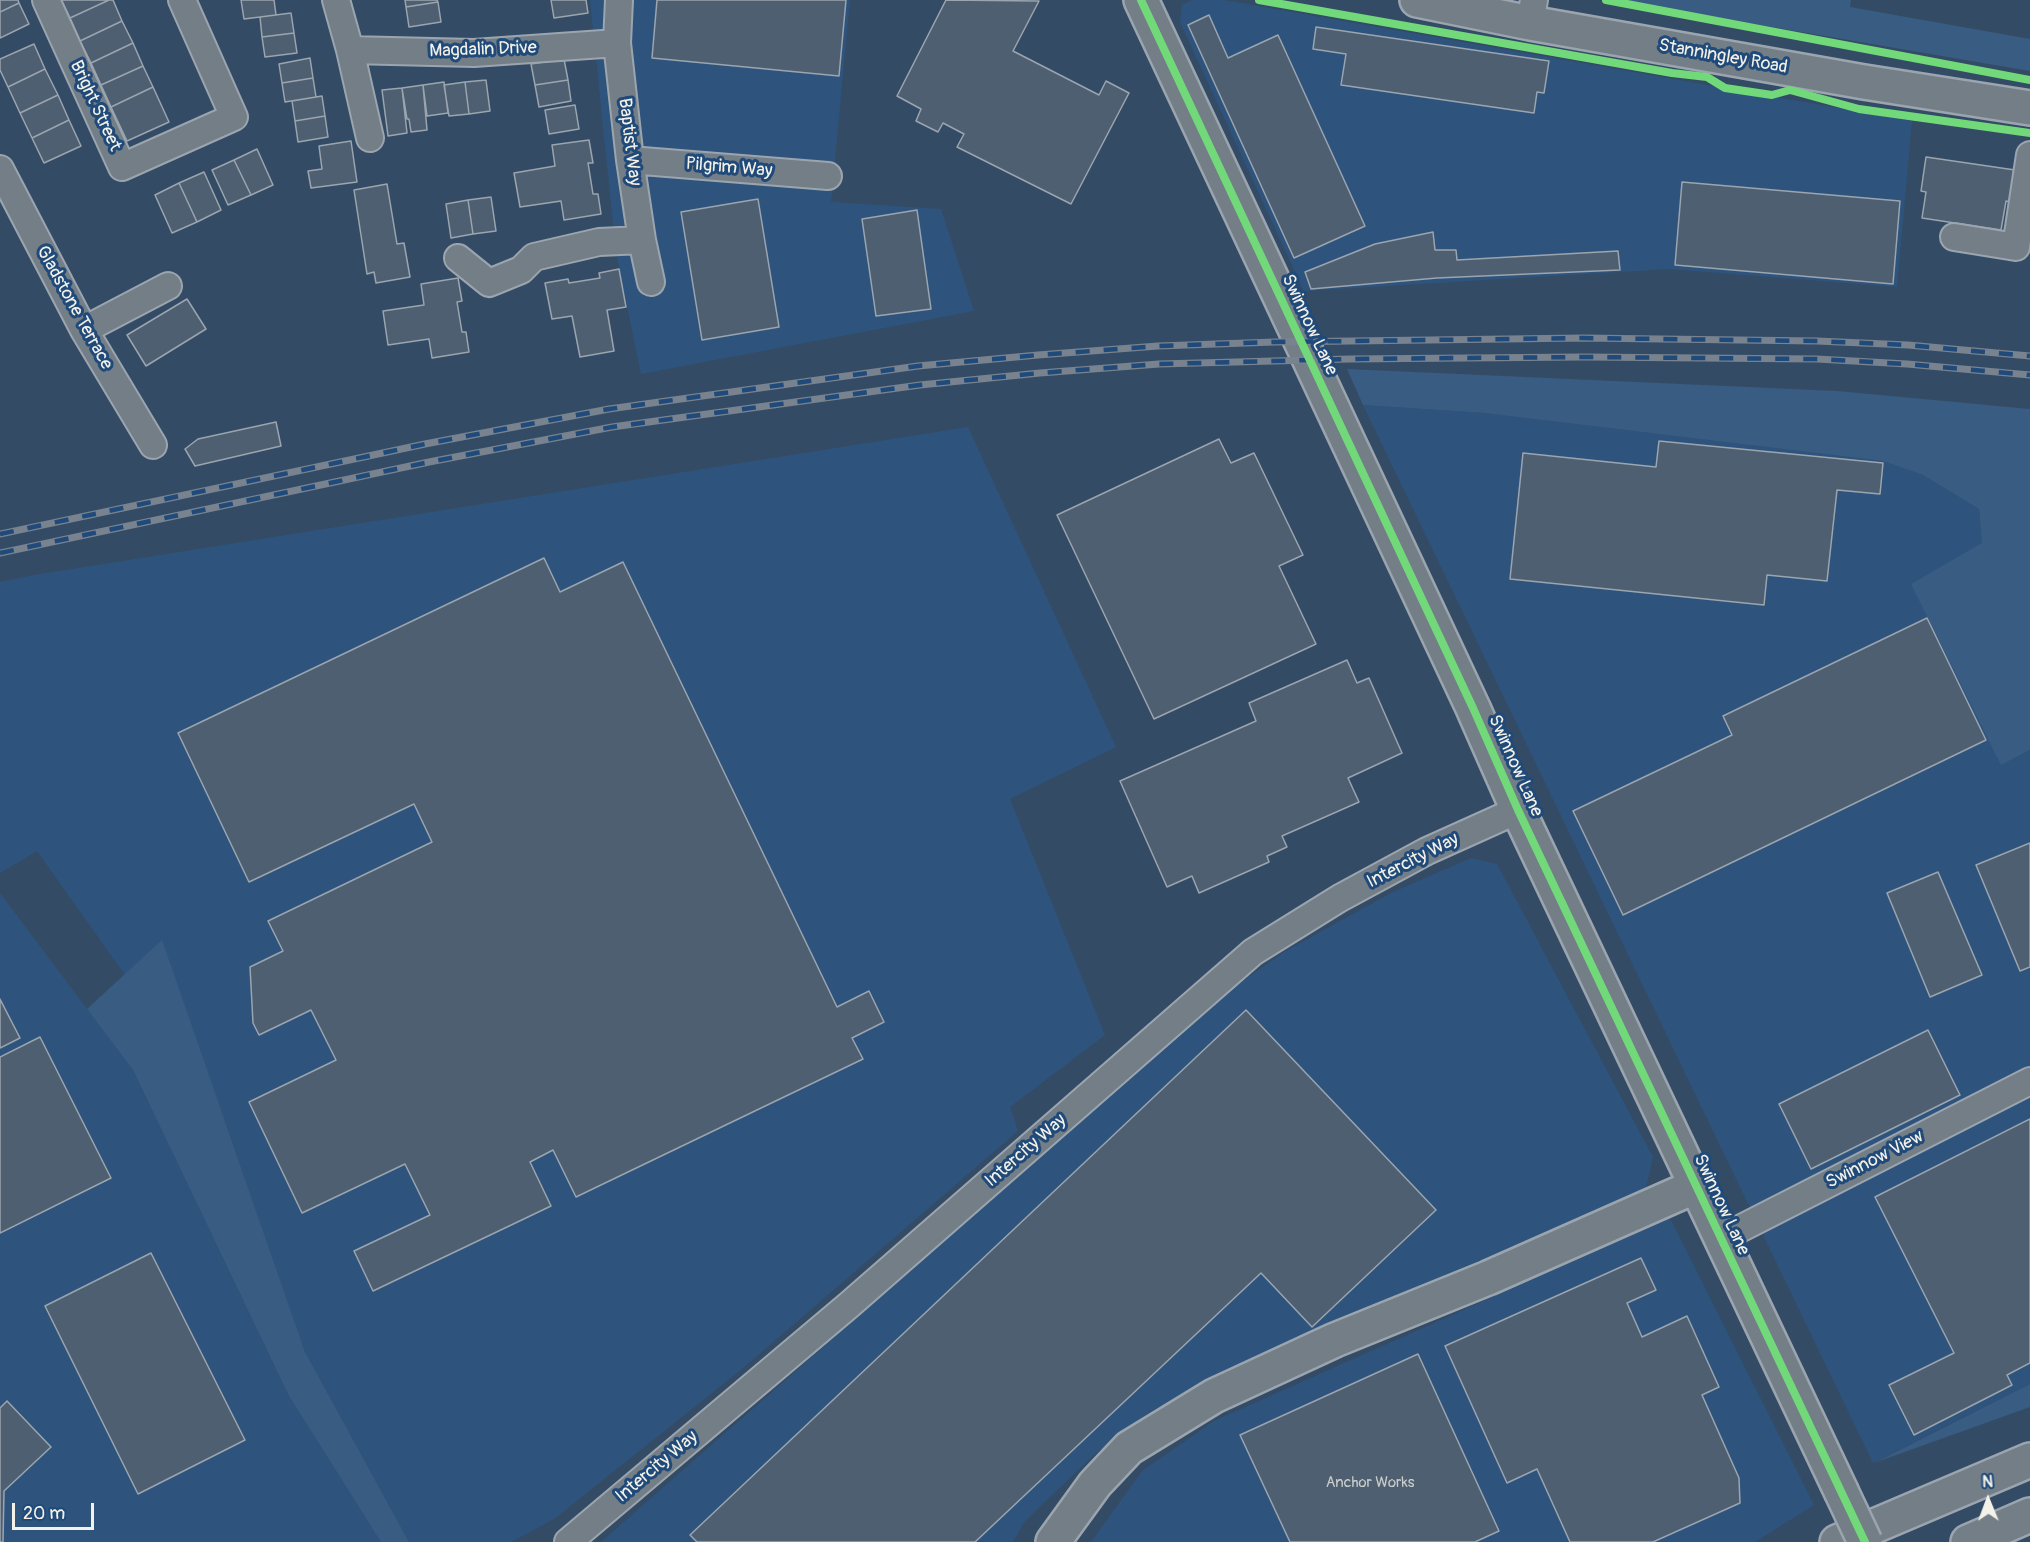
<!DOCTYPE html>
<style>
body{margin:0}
#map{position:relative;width:2030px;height:1542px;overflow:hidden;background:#344b65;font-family:Pangolin,sans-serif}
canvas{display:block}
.north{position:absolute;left:1958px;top:1470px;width:60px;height:60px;-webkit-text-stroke:4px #1f4a7a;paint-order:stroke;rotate:359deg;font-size:16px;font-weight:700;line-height:24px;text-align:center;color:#f4f1e8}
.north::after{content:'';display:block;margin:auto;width:21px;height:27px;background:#f4f1e8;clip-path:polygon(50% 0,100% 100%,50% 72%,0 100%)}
.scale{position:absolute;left:12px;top:1503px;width:82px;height:27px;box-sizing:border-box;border:3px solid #f4f1e8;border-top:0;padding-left:8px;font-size:18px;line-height:21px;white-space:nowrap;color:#f4f1e8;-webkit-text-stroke:4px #1f4a7a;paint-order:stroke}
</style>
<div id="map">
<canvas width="2030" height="1542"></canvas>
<div class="north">N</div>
<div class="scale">20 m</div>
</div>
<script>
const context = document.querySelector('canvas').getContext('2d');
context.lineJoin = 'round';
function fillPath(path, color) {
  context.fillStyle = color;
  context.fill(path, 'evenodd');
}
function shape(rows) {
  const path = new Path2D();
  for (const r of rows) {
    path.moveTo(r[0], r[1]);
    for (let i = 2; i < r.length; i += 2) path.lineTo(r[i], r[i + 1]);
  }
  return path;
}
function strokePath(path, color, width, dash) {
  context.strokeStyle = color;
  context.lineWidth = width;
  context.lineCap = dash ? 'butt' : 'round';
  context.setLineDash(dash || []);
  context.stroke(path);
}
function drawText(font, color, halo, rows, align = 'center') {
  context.font = font + ' Pangolin,sans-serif';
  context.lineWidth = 6;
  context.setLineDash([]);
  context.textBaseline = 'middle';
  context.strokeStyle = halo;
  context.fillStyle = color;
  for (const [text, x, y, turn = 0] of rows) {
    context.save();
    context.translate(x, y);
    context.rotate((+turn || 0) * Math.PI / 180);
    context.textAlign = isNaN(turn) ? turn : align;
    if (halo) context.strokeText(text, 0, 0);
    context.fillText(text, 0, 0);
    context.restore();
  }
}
fillPath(shape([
 [590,0,850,0,831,202,941,209,974,311,641,374,616,252],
 [1192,0,1224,0,1912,121,1897,287,1669,269,1304,291,1180,22,1182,5],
 [1363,405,1484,413,1883,461,1923,475,1979,509,2001,765,2030,750,2030,1384,1873,1463],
 [968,427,1116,747,1010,799,1105,1035,1010,1107,1018,1131,742,1369,554,1519,511,1542,409,1542,305,1352,221,1110,37,851,0,873,0,582,34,575],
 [1471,858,1497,864,1653,1157,1645,1192,1151,1411,1097,1452,1025,1521,1013,1542,601,1542,1230,990,1284,952,1391,893],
 [0,893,133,1070,289,1396,381,1542,0,1542],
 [1670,1218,1814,1505,1755,1542,1091,1542,1142,1471,1214,1421]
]), '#2e547d');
fillPath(shape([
 [1614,0,1851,0,1850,7,2030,39,2030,71],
 [1347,369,1837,391,2030,409,2030,750,2001,765,1911,584,1982,543,1979,509,1923,475,1883,461,1484,413,1363,405],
 [162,940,305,1352,409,1542,381,1542,289,1396,133,1070,87,1009],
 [2030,1384,2030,1407,1874,1463]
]), '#395c83');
const building = shape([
 [0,0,18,0,19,3,0,12,0,0],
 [61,0,109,0,70,18,61,0],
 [109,0,113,0,122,21,80,41,70,18,109,0],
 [241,0,274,0,276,15,244,19,241,0],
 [405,0,437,0,438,2,406,7,405,0],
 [551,0,586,0,588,13,554,18,551,0],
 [657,0,846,0,839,76,652,58,657,0],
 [946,0,1039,1,1013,51,1099,95,1106,81,1129,93,1071,204,957,147,964,134,943,123,938,132,916,121,921,109,897,96,946,0],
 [438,2,441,22,409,27,406,7,438,2],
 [19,3,29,24,0,38,0,12,19,3],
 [291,13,294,33,262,37,260,17,291,13],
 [1209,15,1228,58,1278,35,1365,226,1294,258,1188,25,1209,15],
 [122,21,133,43,91,63,80,41,122,21],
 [1316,27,1549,61,1544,93,1537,92,1534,113,1341,85,1346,54,1313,49,1316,27],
 [294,33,297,53,265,57,262,37,294,33],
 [133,43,143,66,101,85,91,63,133,43],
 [34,44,45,69,8,87,0,70,0,59,34,44],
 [310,58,313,78,282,83,279,64,310,58],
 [564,59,568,80,535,85,531,64,564,59],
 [143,66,153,87,111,107,101,85,143,66],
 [45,69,58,95,20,113,8,87,45,69],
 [313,78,316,97,285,102,282,83,313,78],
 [486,80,490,111,469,114,465,82,486,80],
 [568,80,571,101,539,107,535,85,568,80],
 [444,82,448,113,427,116,423,85,444,82],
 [465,82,469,114,449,116,444,85,465,82],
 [423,85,427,130,411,132,409,119,407,119,402,88,423,85],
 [153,87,169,122,127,141,111,107,153,87],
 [402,88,407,133,388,136,382,90,402,88],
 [58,95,69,120,32,138,20,113,58,95],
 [322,96,325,116,295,121,292,101,322,96],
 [575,105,579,129,549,134,545,110,575,105],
 [325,116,328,137,298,142,295,121,325,116],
 [69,120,81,146,44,163,32,138,69,120],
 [589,140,593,163,588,163,593,194,598,194,601,214,564,220,561,201,520,207,514,173,555,166,552,145,589,140],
 [351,141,357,182,311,188,308,171,322,169,319,146,351,141],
 [257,149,273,185,251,195,234,160,257,149],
 [1926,157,2015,170,2010,202,2006,201,2001,230,1922,218,1926,192,1921,191,1926,157],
 [234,160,251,195,228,205,212,170,234,160],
 [204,172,221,210,197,222,179,183,204,172],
 [1682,182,1900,201,1893,284,1675,265,1682,182],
 [179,183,197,222,172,233,155,195,179,183],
 [387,184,397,244,404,243,410,277,376,283,374,272,367,274,354,190,387,184],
 [491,197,496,231,473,234,468,200,491,197],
 [758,199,779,327,702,340,681,212,758,199],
 [468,200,473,234,451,238,446,204,468,200],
 [917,210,931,309,876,316,862,219,917,210],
 [1433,232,1435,250,1456,250,1457,260,1618,251,1620,270,1437,278,1311,289,1305,272,1375,244,1433,232],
 [619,269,626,307,607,310,614,351,580,357,572,316,552,319,545,283,568,279,569,283,600,278,599,273,619,269],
 [458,278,462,301,457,302,462,332,466,332,469,352,432,358,429,339,388,345,383,311,424,305,421,284,458,278],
 [187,299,206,329,146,366,127,335,187,299],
 [276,422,281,446,195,466,185,449,198,439,276,422],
 [1219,439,1231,463,1254,453,1303,555,1279,566,1316,644,1154,719,1057,515,1219,439],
 [1659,441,1883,463,1880,494,1837,490,1827,581,1767,575,1764,605,1510,579,1523,453,1656,467,1659,441],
 [544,558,560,592,623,562,837,1007,869,991,884,1022,852,1038,863,1059,576,1197,553,1150,530,1162,551,1206,373,1291,354,1251,430,1215,405,1164,302,1213,249,1102,336,1060,311,1010,259,1035,253,1023,250,967,283,951,268,921,432,842,414,804,249,882,178,733,544,558],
 [1927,618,1986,740,1623,915,1573,811,1732,735,1723,716,1927,618],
 [1347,660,1357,683,1369,678,1402,753,1348,778,1359,802,1282,836,1287,847,1267,856,1269,862,1199,893,1192,876,1167,887,1120,781,1256,721,1249,703,1347,660],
 [2030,843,2030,967,2020,971,1976,865,2030,843],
 [1938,872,1982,975,1930,997,1887,893,1938,872],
 [0,999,20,1038,0,1048,0,999],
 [1246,1010,1436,1210,1312,1327,1261,1273,975,1542,697,1542,690,1535,1246,1010],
 [1928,1030,1960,1095,1811,1169,1779,1104,1928,1030],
 [40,1037,111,1178,0,1233,0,1057,40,1037],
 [2030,1119,2030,1363,2007,1375,2012,1385,1914,1435,1889,1385,1954,1353,1875,1197,2030,1119],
 [151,1253,245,1440,138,1494,45,1306,151,1253],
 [1641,1258,1656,1290,1627,1303,1642,1337,1687,1316,1719,1387,1702,1395,1739,1478,1740,1503,1653,1542,1570,1542,1537,1469,1507,1483,1445,1346,1641,1258],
 [1418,1354,1499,1531,1475,1542,1290,1542,1240,1435,1418,1354],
 [7,1401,51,1447,4,1491,3,1542,0,1542,0,1408,7,1401]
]);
fillPath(building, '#4e5f72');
strokePath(building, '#9ba5af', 1.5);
const street = shape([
 [46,0,122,167,234,117,182,0],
 [336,0,350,50,474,53,617,43],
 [619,0,617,43,630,160,642,240,651,282],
 [1530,23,1534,0],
 [350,50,370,138],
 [630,160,828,176],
 [0,169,84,330,153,445],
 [1954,237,2016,247,2030,155],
 [458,258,489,283,521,270,534,257,599,242,642,240],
 [84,330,168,286],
 [1720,1239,2030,1081],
 [568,1542,849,1305,1253,952,1340,898,1427,851,1518,810]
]);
const secondary = shape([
 [1141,0,1473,708,1518,810,1841,1491],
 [1417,0,1530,23,1864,82,2030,108]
]);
const highway = shape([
 [1053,1542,1095,1484,1129,1448,1214,1396,1335,1340,1488,1278,1696,1186],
 [1837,1542,2030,1460],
 [1968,1542,2030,1515]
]);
strokePath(street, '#9ba5af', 30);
strokePath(secondary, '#9ba5af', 38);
strokePath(highway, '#9ba5af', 38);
strokePath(street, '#737e87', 26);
strokePath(secondary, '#737e87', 33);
strokePath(highway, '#737e87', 33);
const rail = shape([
 [0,534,425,444,609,409,918,366,1038,355,1158,346,1275,342,1583,338,1817,341,1908,345,2030,356],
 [0,553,429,462,612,427,920,385,1040,373,1159,364,1350,359,1583,357,1817,359,1907,364,2030,375]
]);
strokePath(rail, '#78838f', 7);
strokePath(rail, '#1f4a7a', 4.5, [14]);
const secondaryBridge = shape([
 [1841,1491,1865,1542]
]);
strokePath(secondaryBridge, '#9ba5af', 38, []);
strokePath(secondaryBridge, '#737e87', 33);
strokePath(shape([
 [1141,0,1473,708,1518,810,1865,1542],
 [1259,0,1672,73,1707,77,1725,88,1772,95,1790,90,1859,109,2030,133],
 [1606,0,2030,80]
]), '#71d979', 8);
drawText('15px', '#caccca', null, [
 ["Anchor Works",1370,1483]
]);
drawText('18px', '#f4f1e8', '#1f4a7a', [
 ["Magdalin Drive",483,50,-2],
 ["Stanningley Road",1723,57,10],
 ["Bright Street",95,106,65],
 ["Baptist Way",629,142,83],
 ["Pilgrim Way",729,168,5],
 ["Gladstone Terrace",74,308,61],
 ["Swinnow Lane",1309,325,65],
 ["Swinnow Lane",1515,766,66],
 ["Intercity Way",1413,861,-27],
 ["Intercity Way",1026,1151,-41],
 ["Swinnow View",1875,1160,-27],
 ["Swinnow Lane",1721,1205,65],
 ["Intercity Way",657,1467,-40]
]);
</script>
